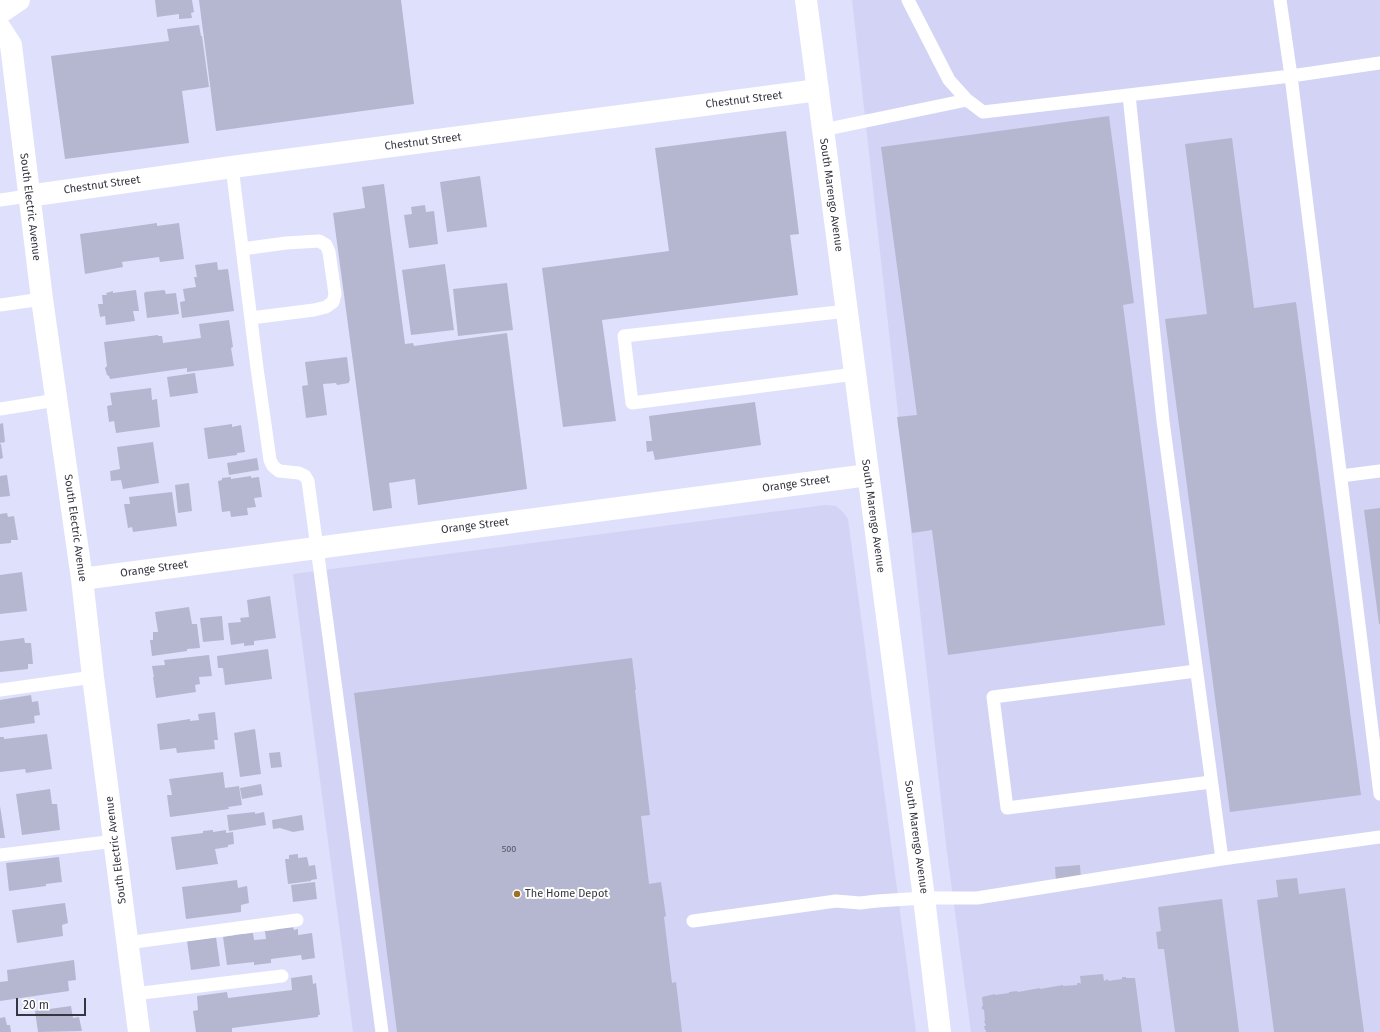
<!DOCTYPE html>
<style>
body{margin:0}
#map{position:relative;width:1380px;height:1032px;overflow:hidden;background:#dfe0fc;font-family:"Fira Sans",sans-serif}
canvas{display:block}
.scale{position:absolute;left:16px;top:998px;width:70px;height:18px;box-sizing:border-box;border:2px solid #363641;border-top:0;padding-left:5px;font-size:12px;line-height:14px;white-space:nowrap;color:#363641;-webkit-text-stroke:3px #fff;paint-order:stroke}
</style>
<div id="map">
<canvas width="1380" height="1032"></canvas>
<div class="scale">20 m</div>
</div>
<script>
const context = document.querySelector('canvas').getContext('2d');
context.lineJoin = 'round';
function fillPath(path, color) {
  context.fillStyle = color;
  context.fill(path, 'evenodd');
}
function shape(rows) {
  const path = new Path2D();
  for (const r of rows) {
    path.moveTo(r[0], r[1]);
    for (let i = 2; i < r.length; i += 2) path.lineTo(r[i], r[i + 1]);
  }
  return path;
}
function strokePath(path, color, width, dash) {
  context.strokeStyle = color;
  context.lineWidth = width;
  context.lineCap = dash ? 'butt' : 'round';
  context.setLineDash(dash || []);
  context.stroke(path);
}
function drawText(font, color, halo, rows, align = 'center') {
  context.font = font + ' "Fira Sans",sans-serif';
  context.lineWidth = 4;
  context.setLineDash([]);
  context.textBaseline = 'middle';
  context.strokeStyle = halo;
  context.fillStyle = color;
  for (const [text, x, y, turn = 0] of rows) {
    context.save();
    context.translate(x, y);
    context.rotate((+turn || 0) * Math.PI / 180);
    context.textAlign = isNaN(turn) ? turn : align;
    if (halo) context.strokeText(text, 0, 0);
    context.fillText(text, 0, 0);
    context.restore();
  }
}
fillPath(shape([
 [852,0,1380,0,1380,1032,971,1032,946,845],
 [825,505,836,506,843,512,848,519,916,1032,353,1032,293,574]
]), '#d3d3f6');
fillPath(shape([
 [155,0,192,0,194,12,191,13,192,18,179,19,179,14,157,17],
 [199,0,401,0,414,104,216,131],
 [199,25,201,36,202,36,209,87,182,91,189,143,65,159,51,56,169,41,167,29],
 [1109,116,1134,303,1123,305,1165,625,948,655,932,530,912,533,897,417,917,415,881,147],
 [786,131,799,234,790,235,798,295,602,320,616,421,563,427,542,268,669,251,655,148],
 [1232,138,1254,308,1296,302,1361,795,1230,812,1165,319,1207,314,1185,144],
 [480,176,487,227,447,232,440,182],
 [384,184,405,344,413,343,414,346,507,333,527,489,418,505,415,479,389,483,392,508,373,511,333,213,365,208,362,187],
 [425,205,426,212,434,211,438,244,409,248,404,215,412,214,411,207],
 [157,223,157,226,179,223,184,259,160,262,159,257,122,262,123,267,85,274,80,234],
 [217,262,218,270,228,269,234,311,182,318,180,302,185,301,183,289,196,287,194,277,197,277,195,265],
 [445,264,454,330,411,335,402,270],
 [507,283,513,330,458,336,453,289],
 [136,290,139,311,133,311,135,321,106,325,105,316,100,317,98,304,103,304,102,295,107,295,106,293,113,291,113,293],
 [164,290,165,291,166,294,176,293,179,314,147,318,144,294,145,292],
 [229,320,233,347,231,348,234,366,187,372,187,368,110,379,109,376,107,375,105,368,107,366,104,342,158,335,158,336,162,336,163,343,201,338,199,324],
 [347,357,350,381,349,381,349,383,337,385,336,383,323,384,327,415,306,418,302,386,308,385,305,362],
 [195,373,198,393,170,397,167,377],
 [151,388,152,400,157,399,160,427,116,433,114,421,109,422,107,406,112,405,110,393],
 [755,402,761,445,655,460,653,451,647,452,646,441,652,441,649,416],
 [3,423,5,442,0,443,0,424],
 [232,424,232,427,241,425,245,452,237,453,237,455,208,459,204,428],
 [153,442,159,483,123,489,121,480,111,481,110,471,120,469,117,447],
 [0,444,1,444,3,458,0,459],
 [257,458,259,470,229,475,227,463],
 [7,475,10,496,0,497,0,476],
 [251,476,251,478,259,477,262,497,254,498,256,507,247,508,248,515,231,517,230,511,222,512,218,481,222,480,222,478,231,477,231,479],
 [189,483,192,511,178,513,175,485],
 [172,492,177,526,133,532,132,527,128,528,124,504,130,504,129,497],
 [1380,508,1380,624,1379,624,1364,510],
 [7,513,8,517,14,516,18,540,11,540,11,543,0,544,0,514],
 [22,572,27,611,0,614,0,575],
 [270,596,276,638,254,641,254,645,244,646,244,643,231,645,228,623,241,622,240,618,249,617,247,600],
 [189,607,192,624,197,624,200,648,187,649,187,651,152,656,150,640,153,640,153,632,158,632,155,612],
 [222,616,224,640,203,642,200,618],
 [24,638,25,643,31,643,33,664,28,664,28,669,0,672,0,641],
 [268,649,272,679,225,685,223,668,218,668,217,656],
 [209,655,212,676,199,677,200,684,195,685,196,692,156,698,153,677,154,677,152,666,165,665,164,660],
 [632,658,636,690,635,690,650,815,641,816,649,884,661,882,666,916,664,917,672,983,676,982,682,1032,397,1032,354,693],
 [31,695,32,702,38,701,40,715,34,716,35,723,0,728,0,700],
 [215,712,218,740,214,740,215,749,177,753,176,748,160,750,157,724,190,719,190,721,199,720,198,714],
 [255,729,261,774,240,777,234,733],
 [47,734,52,769,26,773,25,769,0,772,0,737,4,737,4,739],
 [280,752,282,767,271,768,269,753],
 [223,772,225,788,239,786,242,805,228,807,229,809,170,817,167,795,172,795,169,779],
 [261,784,263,795,242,799,240,788],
 [50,789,52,804,57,804,60,830,22,835,16,794],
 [0,806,5,838,0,838],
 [255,812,255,814,264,812,266,825,229,831,227,815],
 [302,815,304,830,293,832,280,828,273,829,272,820],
 [213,830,213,832,226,830,226,833,233,832,234,844,228,845,228,847,215,849,218,864,176,870,171,837,203,833,203,831],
 [298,854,298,858,307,857,309,866,315,865,317,879,311,880,311,881,288,884,285,859,289,859,289,855],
 [59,857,62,882,46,884,46,886,9,891,6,863],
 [1080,865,1081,880,1056,882,1055,867],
 [1297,878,1299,894,1345,888,1364,1032,1274,1032,1257,900,1278,897,1276,880],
 [237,880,238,888,247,886,249,903,241,905,241,912,186,919,182,887],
 [315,882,317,899,293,902,291,885],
 [1222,899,1239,1032,1175,1032,1164,949,1158,949,1156,932,1161,931,1158,907],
 [65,903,68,923,62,925,63,936,17,943,12,910],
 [293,927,294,930,298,929,298,935,312,933,315,958,302,960,301,955,271,959,271,963,254,965,254,962,227,965,223,937,235,935,235,934,241,933,241,934,253,933,254,940,266,939,265,931,276,930,276,928],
 [216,937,220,966,191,970,187,941],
 [74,960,76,980,68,981,69,991,0,1001,0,982,8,981,7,970],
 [1103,974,1104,981,1108,979,1108,981,1122,979,1122,977,1126,977,1126,978,1135,978,1142,1032,986,1032,986,1030,985,1030,984,1026,986,1026,984,1021,985,1021,984,1009,982,1010,982,1006,983,1006,982,997,995,994,995,995,1009,993,1009,992,1017,991,1018,992,1040,988,1040,989,1063,985,1063,986,1077,985,1077,983,1080,983,1081,984,1080,976],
 [312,975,313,984,316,983,320,1015,318,1015,318,1017,232,1028,232,1032,196,1032,193,1011,198,1010,197,996,227,992,228,998,292,990,291,978],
 [71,1006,73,1018,79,1017,82,1031,38,1032,35,1011],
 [5,1017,7,1025,10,1025,11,1032,0,1032,0,1018]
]), '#b5b6d0');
strokePath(shape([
 [908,0,949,80,967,100,983,112,1291,76,1380,63],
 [1280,0,1291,76,1380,794],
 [1129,95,1163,421,1222,859],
 [823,130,967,100],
 [232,167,257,368,270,460,273,466,279,471,299,473,305,476,308,481,382,1032],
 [0,200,28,196],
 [242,249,286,243,319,241,326,245,329,252,335,294,333,302,326,307,314,310,251,318],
 [0,305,42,299],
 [847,311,624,336,632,403,855,374],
 [0,409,56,400],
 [1341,476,1380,471],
 [1196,671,993,697,1007,808,1211,782],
 [0,690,93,677],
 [0,855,115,841],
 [693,921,836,901,860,903,877,901,924,898,977,898,1222,859,1380,837],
 [127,943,297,920],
 [134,994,282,976]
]), '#fff', 13);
strokePath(shape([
 [0,28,11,45,42,299,82,579,93,677,139,1032],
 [28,196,232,167,818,90],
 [82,579,868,475]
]), '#fff', 22);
strokePath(shape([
 [806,0,924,898,940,1032]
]), '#fff', 22);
strokePath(shape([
 [0,13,19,0]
]), '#fff', 22);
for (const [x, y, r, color] of [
 [517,894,4,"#9f6f23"]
]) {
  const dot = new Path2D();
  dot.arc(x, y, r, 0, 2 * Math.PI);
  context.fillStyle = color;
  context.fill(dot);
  strokePath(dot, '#fff', 1.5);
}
drawText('9px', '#565665', null, [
 ["500",509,849]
]);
drawText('11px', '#363641', '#fff', [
 ["Chestnut Street",744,100,-7],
 ["Chestnut Street",423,142,-7],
 ["Chestnut Street",102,185,-8],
 ["South Marengo Avenue",831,195,82],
 ["South Electric Avenue",30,207,83],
 ["Orange Street",796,484,-8],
 ["South Marengo Avenue",873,516,82],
 ["Orange Street",475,526,-7],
 ["South Electric Avenue",75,528,82],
 ["Orange Street",154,569,-8],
 ["South Marengo Avenue",916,837,82],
 ["South Electric Avenue",116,850,-97]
]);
drawText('11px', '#363641', '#fff', [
 ["The Home Depot",525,894]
], 'left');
</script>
